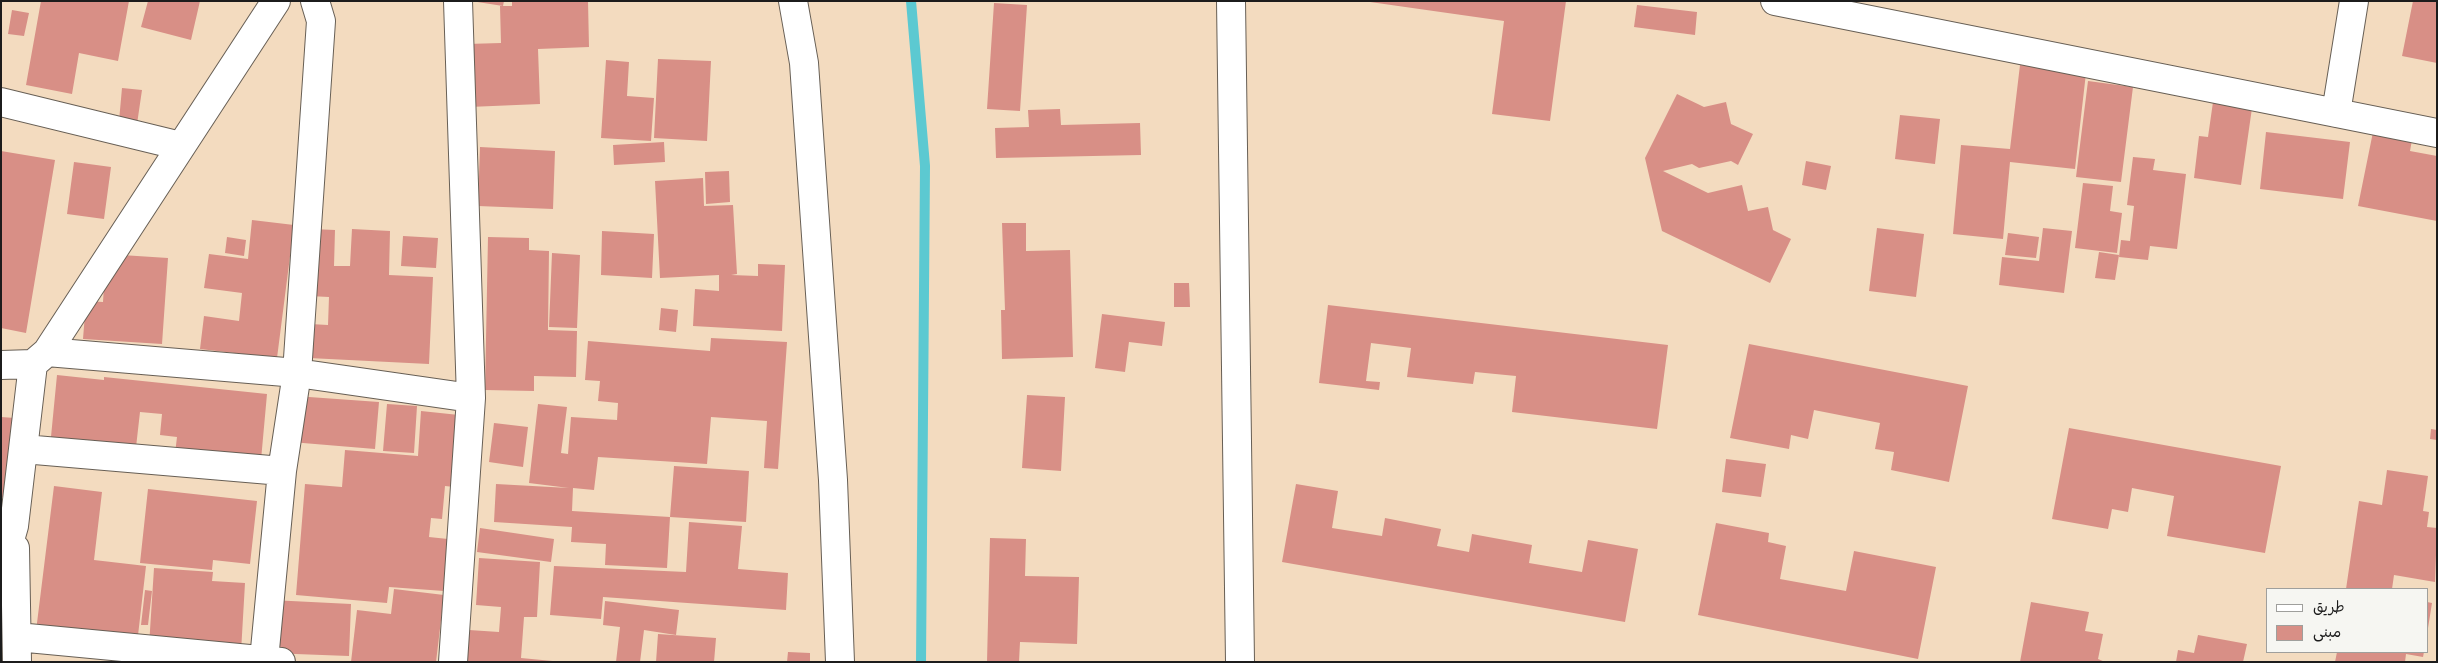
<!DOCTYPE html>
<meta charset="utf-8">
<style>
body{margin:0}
#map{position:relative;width:2438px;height:663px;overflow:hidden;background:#f3dbbf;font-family:Mali,"Playpen Sans Arabic",sans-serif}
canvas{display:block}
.frame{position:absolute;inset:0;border:2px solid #1c1c1c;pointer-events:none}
.legend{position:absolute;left:2266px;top:588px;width:162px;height:65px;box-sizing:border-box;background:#f6f6f2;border:1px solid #9f9f9c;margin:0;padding:6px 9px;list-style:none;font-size:15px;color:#1c1c1c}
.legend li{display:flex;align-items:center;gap:10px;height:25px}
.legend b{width:25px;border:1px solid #9f9f9c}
</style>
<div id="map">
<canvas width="2438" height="663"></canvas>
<div class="frame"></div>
<ul class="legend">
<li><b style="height:6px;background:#fff"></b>طريق</li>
<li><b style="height:14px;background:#d88f86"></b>مبنى</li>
</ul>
</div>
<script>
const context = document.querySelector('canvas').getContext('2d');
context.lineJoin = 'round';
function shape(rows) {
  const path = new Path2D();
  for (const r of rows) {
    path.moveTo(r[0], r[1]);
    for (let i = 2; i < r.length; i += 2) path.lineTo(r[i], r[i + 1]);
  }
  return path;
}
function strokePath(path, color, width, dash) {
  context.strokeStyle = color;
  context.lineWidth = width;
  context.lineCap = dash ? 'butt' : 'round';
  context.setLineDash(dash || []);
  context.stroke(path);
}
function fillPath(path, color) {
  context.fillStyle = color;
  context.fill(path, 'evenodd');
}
strokePath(shape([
 [911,1,925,166,921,662]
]), '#5cc9d1', 10);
fillPath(shape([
 [41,1,129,1,118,61,79,53,72,94,26,85],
 [148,1,200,1,191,40,141,27],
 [471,1,504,1,503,6],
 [512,1,588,1,589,47,538,49,540,104,469,107,467,44,501,43,500,6,512,6],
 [1363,1,1566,1,1550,121,1492,114,1504,21],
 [2413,1,2437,1,2437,63,2402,56],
 [994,3,1027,5,1020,111,987,109],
 [1637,5,1697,12,1695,35,1634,27],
 [12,10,29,13,24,36,8,34],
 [658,59,711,61,707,141,654,138],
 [606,60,629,62,627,96,654,98,651,141,601,138],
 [2020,65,2086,73,2075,169,2010,162,2003,239,1953,234,1961,145,2010,149],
 [2088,81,2133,87,2121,182,2076,177],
 [122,88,142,90,137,124,119,121],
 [1677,94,1704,107,1726,102,1731,124,1753,134,1738,165,1731,161,1699,168,1692,164,1663,171,1708,193,1742,185,1748,211,1768,207,1773,230,1791,239,1770,283,1662,231,1645,158],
 [2214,95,2253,101,2241,185,2194,178,2199,136,2208,137],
 [1060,109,1061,125,1140,123,1141,155,996,158,995,128,1029,127,1028,110],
 [1900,115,1940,119,1935,164,1895,159],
 [2266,132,2350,142,2343,199,2260,189],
 [2373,132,2412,140,2410,151,2437,156,2437,221,2358,206],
 [664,142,665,162,614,165,613,145],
 [480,147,555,151,553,209,478,206],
 [1,151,55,160,26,333,1,328],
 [2133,157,2155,159,2153,170,2186,174,2177,249,2150,246,2148,260,2119,257,2121,240,2130,241,2134,206,2127,205],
 [1806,161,1831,166,1826,190,1802,185],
 [74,162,111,167,104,219,67,214],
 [729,171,730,202,706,204,705,172],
 [703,178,704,206,733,205,737,274,731,275,758,276,758,264,785,265,782,331,693,326,695,289,719,291,719,275,660,278,655,181],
 [2083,183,2113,186,2110,211,2122,213,2117,253,2075,248],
 [252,220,294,225,277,358,200,349,204,316,239,321,242,293,204,288,209,254,248,259],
 [1002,223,1026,223,1026,251,1070,250,1073,357,1002,359,1001,310,1005,310],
 [1877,228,1924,234,1916,297,1869,291],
 [2043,228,2072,231,2064,293,1999,285,2002,257,2039,261],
 [312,229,335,230,334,266,350,266,352,229,390,231,389,275,433,277,429,364,309,358,310,324,328,325,329,297,309,296],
 [602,231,654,234,652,278,601,275],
 [2008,233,2039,237,2036,258,2005,255],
 [403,236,438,238,436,268,401,266],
 [227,237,246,240,244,256,225,253],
 [488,237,529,238,529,250,549,251,548,330,577,331,576,377,534,376,534,391,485,390],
 [2099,252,2119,255,2115,280,2095,278],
 [552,253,580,255,577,328,549,327],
 [106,254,168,258,162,344,83,339,86,301,103,302],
 [1174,283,1189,283,1190,307,1174,307],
 [1328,305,1668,345,1657,429,1512,412,1516,376,1475,372,1473,384,1407,377,1411,348,1371,343,1366,381,1380,382,1379,390,1319,383],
 [661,308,678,310,676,332,659,330],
 [1102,314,1165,322,1162,346,1129,342,1125,372,1095,368],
 [711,338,787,342,778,469,764,468,767,421,711,417,707,464,598,457,594,490,573,488,572,511,670,517,667,568,605,565,606,544,571,542,572,527,494,522,496,484,569,488,529,483,538,404,567,407,561,453,568,454,571,417,617,420,618,403,598,401,600,381,585,380,588,341,710,351],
 [1749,344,1968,386,1949,482,1891,470,1894,452,1875,449,1880,423,1814,410,1808,439,1791,435,1789,449,1730,438],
 [57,375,104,380,104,377,267,394,260,471,174,462,177,437,160,435,162,414,140,412,135,456,50,447],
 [1027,395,1065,397,1061,471,1022,468],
 [295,396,379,402,375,449,291,442],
 [387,404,417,406,414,453,383,451],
 [421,411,459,415,454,487,445,486,442,519,431,518,429,537,448,539,444,591,389,587,387,603,296,595,305,484,342,487,345,450,418,456],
 [1,417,15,418,9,498,1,497],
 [494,423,528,427,523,467,489,462],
 [2069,428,2281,466,2265,553,2167,536,2174,496,2132,488,2128,512,2112,509,2108,529,2052,519],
 [2431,429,2437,430,2437,440,2430,439],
 [1726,459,1766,464,1761,497,1722,492],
 [674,466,749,471,746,522,670,517],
 [2387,470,2428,476,2423,511,2429,512,2427,527,2437,528,2435,582,2394,575,2392,589,2346,589,2359,501,2382,505],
 [1296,484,1338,491,1332,528,1382,536,1385,518,1441,529,1437,546,1469,552,1472,534,1532,545,1529,563,1582,572,1588,540,1638,549,1625,622,1282,562],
 [54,486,102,492,94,560,146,566,137,644,36,631],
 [148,489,257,501,250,564,213,560,212,570,140,563],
 [689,522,742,526,738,569,788,573,786,610,603,597,601,619,550,615,554,566,686,572],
 [1716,523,1769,533,1768,542,1786,546,1780,579,1846,591,1854,551,1936,567,1918,659,1698,615],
 [480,528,554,539,551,562,477,552],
 [990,538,1026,539,1025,576,1079,577,1077,644,1020,642,1019,662,987,662],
 [479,558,540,562,537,617,524,617,521,658,563,662,467,662,469,630,499,632,501,607,476,605],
 [154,568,213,572,212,581,245,583,241,652,149,646],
 [394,589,444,595,436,662,351,662,357,610,391,614],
 [145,590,152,591,148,625,141,625],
 [271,600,351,604,349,656,269,653],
 [605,601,679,610,676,635,644,630,640,662,616,662,620,627,603,625],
 [2031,602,2089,612,2085,631,2103,634,2098,659,2105,662,2020,662],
 [2427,602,2432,603,2428,628,2427,628],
 [658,634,716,638,714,662,656,662],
 [2198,635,2247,644,2243,662,2176,662,2178,650,2194,653],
 [788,652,810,653,810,662,787,662],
 [2337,652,2424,652,2423,657,2406,654,2405,662,2335,662]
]), '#d88f86');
const street = shape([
 [793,1,804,63,833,480,840,662],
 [1231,1,1240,662],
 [1775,1,2437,133],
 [1,102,181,146],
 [2336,113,2354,1],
 [47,352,297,373,471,398],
 [1,365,33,364],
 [23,449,282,471],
 [15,548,17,662],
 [1,572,14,526,33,364,47,352,276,1],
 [17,637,281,662],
 [264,660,282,471,297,373,321,21,315,1],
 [453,662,471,398,458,1]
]);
strokePath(street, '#675f55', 30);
strokePath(street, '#fff', 28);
</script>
